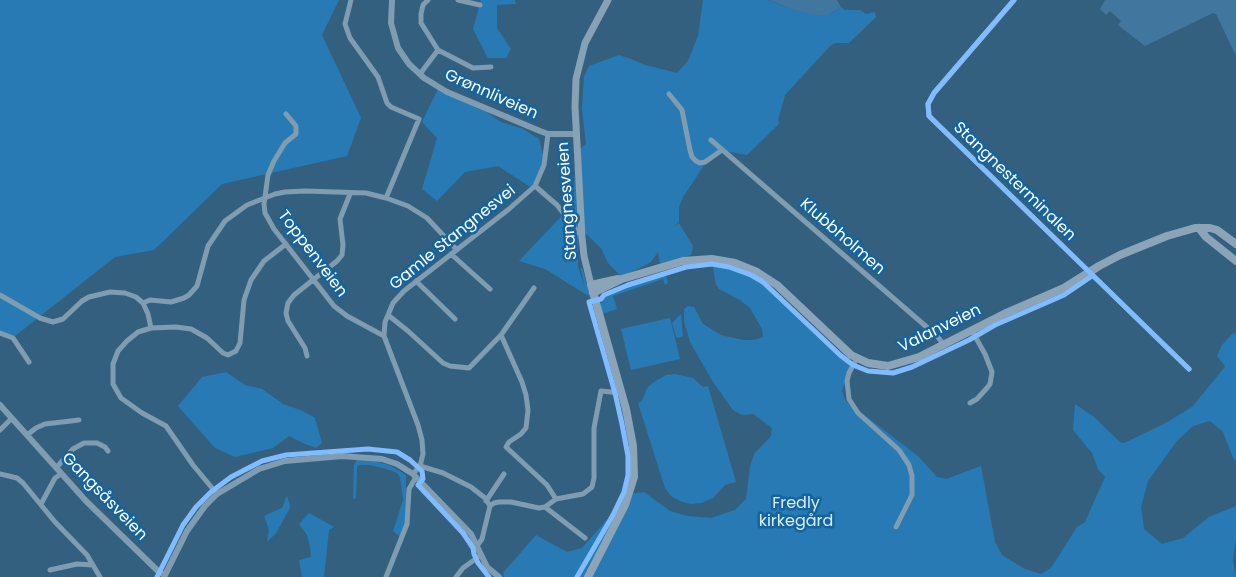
<!DOCTYPE html>
<meta charset="utf-8">
<style>
body{margin:0}
canvas{display:block;background:#346080}
</style>
<canvas width="1236" height="577"></canvas>
<script>
const context = document.querySelector('canvas').getContext('2d');
context.lineJoin = 'round';
function fillPath(path, color) {
  context.fillStyle = color;
  context.fill(path, 'evenodd');
}
function shape(rows) {
  const path = new Path2D();
  for (const r of rows) {
    path.moveTo(r[0], r[1]);
    for (let i = 2; i < r.length; i += 2) path.lineTo(r[i], r[i + 1]);
  }
  return path;
}
function strokePath(path, color, width, dash) {
  context.strokeStyle = color;
  context.lineWidth = width;
  context.lineCap = dash ? 'butt' : 'round';
  context.setLineDash(dash || []);
  context.stroke(path);
}
function drawText(font, color, halo, rows, align = 'center') {
  context.font = font + ' Poppins,sans-serif';
  context.lineWidth = 5;
  context.setLineDash([]);
  context.textBaseline = 'middle';
  context.strokeStyle = halo;
  context.fillStyle = color;
  for (const [text, x, y, turn = 0] of rows) {
    context.save();
    context.translate(x, y);
    context.rotate((+turn || 0) * Math.PI / 180);
    context.textAlign = isNaN(turn) ? turn : align;
    if (halo) context.strokeText(text, 0, 0);
    context.fillText(text, 0, 0);
    context.restore();
  }
}
fillPath(shape([
 [0,0,339,0,322,35,361,118,347,156,222,184,154,250,115,257,15,336,0,334],
 [481,0,515,0,516,4,497,5,497,28,511,49,506,58,488,58,473,29],
 [703,0,768,0,793,10,821,15,832,13,841,7,845,10,860,10,866,14,875,12,876,17,849,43,835,43,830,46,785,95,778,120,779,124,747,155,719,150,711,155,683,197,679,207,679,222,672,228,679,223,693,246,691,255,660,264,658,252,651,262,622,277,608,263,601,248,583,231,580,233,578,242,578,267,585,288,580,267,583,270,591,300,587,293,587,295,545,269,519,261,573,204,576,152,586,144,582,109,584,77,589,66,619,55,631,59,645,65,677,73,688,61,698,36],
 [438,89,485,111,501,122,523,129,539,139,544,159,535,190,498,166,465,172,437,201,422,189,437,138,422,122],
 [715,260,744,269,782,299,822,335,852,368,848,374,842,391,845,400,919,457,937,477,946,479,981,466,995,542,1002,555,1025,569,1041,574,1051,568,1077,527,1085,522,1105,477,1098,469,1092,453,1073,430,1075,404,1094,417,1120,442,1124,443,1164,424,1192,407,1224,368,1225,366,1217,356,1222,345,1232,334,1236,333,1236,460,1234,460,1223,432,1210,421,1193,426,1176,442,1148,481,1141,507,1144,529,1162,544,1183,538,1209,517,1236,506,1236,538,1233,562,1236,577,504,577,503,573,536,535,567,552,582,548,619,506,627,486,630,466,628,444,618,398,630,446,631,466,628,494,644,492,670,511,687,516,711,518,735,510,746,499,750,467,754,454,771,436,772,428,753,414,742,415,733,410,713,382,690,342,684,321,684,309,688,306,694,307,703,324,721,335,743,340,754,340,763,337,762,329,750,308,740,300,719,289,716,285,713,268],
 [664,275,666,275,668,283,665,285,663,279,613,296,617,309,602,314,600,305,605,296,623,288],
 [681,314,683,336,678,338,676,337,672,323],
 [670,318,680,359,631,370,621,329],
 [226,372,245,385,262,389,283,404,303,411,315,418,322,443,316,448,305,444,289,436,273,448,235,457,215,448,178,406,202,377],
 [675,374,693,378,703,387,708,386,736,482,725,485,713,498,701,503,690,504,680,501,671,496,665,488,638,403,642,401,647,388,654,382,666,375],
 [357,460,374,461,389,465,406,475,406,519,400,537,393,531,403,500,400,477,397,473,390,470,370,465,359,465,357,467,356,498,353,499,354,465],
 [287,496,290,505,290,508,276,533,267,542,269,530,264,516,282,508],
 [309,513,334,527,329,530,324,577,302,577,299,560,311,557,310,547,307,535,299,524]
]), '#277ab3');
fillPath(shape([
 [769,0,837,0,841,7,828,15,816,15,793,10],
 [1105,0,1236,0,1236,56,1216,14,1213,13,1145,46,1118,25,1121,21,1110,11,1106,15,1100,9]
]), '#41769e');
strokePath(shape([
 [351,0,345,24,350,38,378,77,387,103,391,107,419,119,386,198],
 [428,0,423,5,421,14,421,23,438,50,473,68,491,67],
 [458,0,480,5],
 [1014,0,934,93,928,104,929,116,1189,369],
 [420,74,438,50],
 [669,94,682,110,690,150,692,157,696,161,700,163,705,162,722,150],
 [286,114,296,126,296,134,285,143,274,161,268,175,264,204,265,213,274,229,334,306,347,316,384,336],
 [711,140,937,336,944,345],
 [535,186,557,205,582,237],
 [451,254,490,289],
 [416,281,455,319],
 [0,295,40,318,53,322,63,319,82,301,89,297,110,292,125,293,136,297,143,303,148,314,151,328],
 [143,303,150,300,171,302,184,298,189,295,197,286,208,246,225,221,247,205,275,194,285,192,305,191,366,193,386,198,408,206,427,218,457,250],
 [388,315,408,331,443,363,450,366,469,368,501,335,534,288],
 [0,333,13,338,29,362],
 [501,335,522,382,526,395,528,410,526,428,521,434,509,442,506,447,547,485,556,499],
 [307,356,305,348,288,321,286,313,288,303,294,295,337,261,342,255,343,245,340,219,350,194],
 [857,358,849,373,847,381,849,399,858,413,899,450,909,465,912,476,912,495,896,527],
 [970,403,977,399,987,388,990,384,992,372,985,354,972,331],
 [0,430,12,418],
 [27,435,36,428,45,424,79,420],
 [420,466,443,473,471,487,485,498,490,506],
 [56,468,73,449,84,443,97,443,105,447,108,451],
 [0,474,17,478,23,483,55,522,87,555,100,577],
 [413,474,420,466,423,454,422,440,418,425,384,336,385,322,388,315,393,303,404,291,509,209,535,186,544,165,548,134],
 [217,494,193,465,166,426,142,413,121,398,113,384,113,364,118,351,127,341,138,332,151,328,176,327,191,329,207,338,223,353,228,355,236,351,240,343,244,300,251,280,264,261,286,244],
 [486,501,504,474],
 [41,504,55,478,61,474],
 [545,507,556,499,583,494,592,487,594,478,594,428,601,391,621,393],
 [477,546,482,539,490,506,494,503,499,502,511,502,539,508,545,507,585,538],
 [50,570,77,564,93,565],
 [386,577,407,524,409,489,416,477],
 [456,577,463,568,481,555]
]), '#7f9cb0', 5);
strokePath(shape([
 [392,0,391,23,398,48,409,64,424,78,447,92,540,131,548,134,577,134],
 [0,405,86,501,159,572,165,575],
 [164,577,187,531,205,506,217,494,259,469,285,461,342,456,382,459,397,464,413,474,471,534,487,567,499,577]
]), '#7f9cb0', 6);
strokePath(shape([
 [591,285,584,256,582,237,575,107,576,79,585,43,608,0]
]), '#87a1b5', 7);
strokePath(shape([
 [1199,228,1206,237,1236,261],
 [593,293,622,279,683,261,712,259,735,263,757,272,777,285,851,355,868,363,888,366,919,357,1004,314,1064,288,1099,266,1120,255,1167,236,1195,228,1210,228,1217,230,1236,244],
 [588,577,625,505,634,477,633,446,626,409,591,285,618,279]
]), '#8ba4b7', 8);
strokePath(shape([
 [1014,0,934,93,928,104,929,116,1189,369],
 [157,577,183,525,196,507,211,492,231,477,262,461,286,455,368,449,397,452,410,460,422,471,423,479,418,485,463,533,473,548,474,554,478,563,489,577],
 [577,577,613,515,624,492,628,475,628,456,622,424,615,393,589,302,601,299,604,295,628,285,686,267,712,264,729,267,751,275,763,282,840,355,853,365,868,371,893,373,912,367,969,340,995,325,1064,295,1092,276]
]), '#80bcff', 5);
drawText('16px', '#fff', '#15649f', [
 ["Grønnliveien",491,95,24],
 ["Stangnesterminalen",1014,182,44],
 ["Stangnesveien",568,201,-94],
 ["Klubbholmen",842,237,41],
 ["Gamle Stangnesvei",453,238,-39],
 ["Toppenveien",312,254,53],
 ["Valanveien",940,329,-26],
 ["Gangsåsveien",104,497,46]
]);
drawText('16px', '#d6edfd', '#15649f', [
 ["Fredly",796,504],
 ["kirkegård",796,522]
]);
</script>
